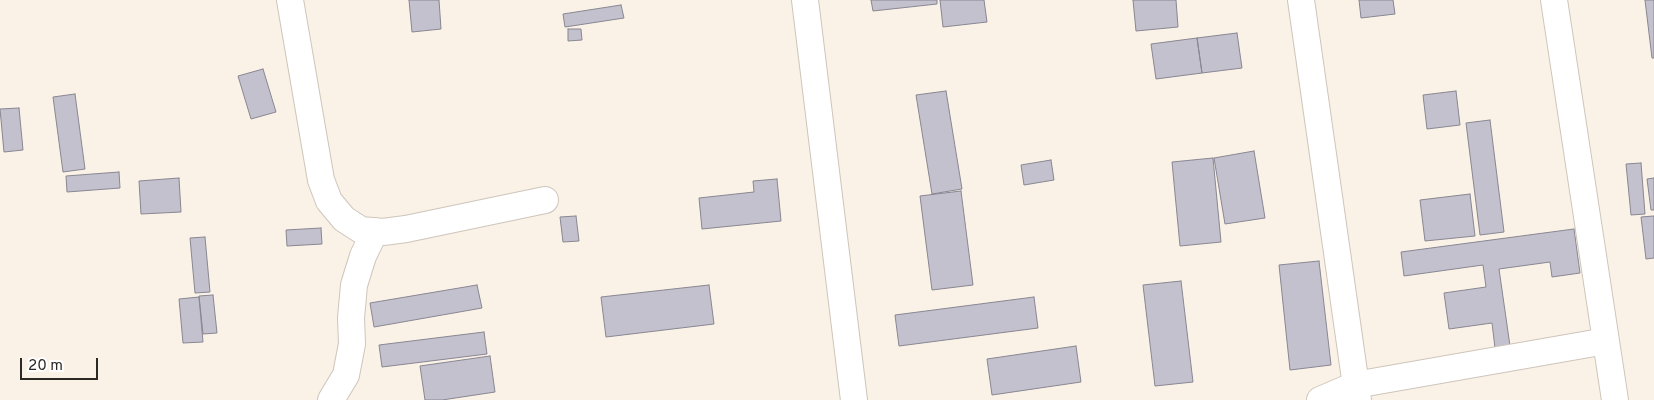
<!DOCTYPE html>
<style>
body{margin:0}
#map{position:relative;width:1654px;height:400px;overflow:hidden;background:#faf1e7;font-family:Overpass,sans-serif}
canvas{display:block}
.scale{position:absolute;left:20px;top:358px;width:78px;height:22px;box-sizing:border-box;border:2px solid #2c2925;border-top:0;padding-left:6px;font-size:15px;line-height:18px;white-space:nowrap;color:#2c2925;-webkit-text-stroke:4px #fff;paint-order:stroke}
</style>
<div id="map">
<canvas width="1654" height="400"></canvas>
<div class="scale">20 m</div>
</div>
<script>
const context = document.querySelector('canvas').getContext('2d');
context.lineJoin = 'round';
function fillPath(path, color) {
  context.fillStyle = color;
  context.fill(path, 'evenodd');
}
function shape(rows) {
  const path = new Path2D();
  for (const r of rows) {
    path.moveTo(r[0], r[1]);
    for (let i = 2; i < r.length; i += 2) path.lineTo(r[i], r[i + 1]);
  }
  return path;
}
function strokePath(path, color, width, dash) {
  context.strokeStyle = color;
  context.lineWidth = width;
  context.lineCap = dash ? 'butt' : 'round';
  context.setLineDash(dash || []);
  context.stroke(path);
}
const building = shape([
 [409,0,439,0,441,29,412,32,409,0],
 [871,0,937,0,937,4,873,11,871,0],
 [940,0,984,0,987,22,943,27,940,0],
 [1133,0,1176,0,1178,27,1136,31,1133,0],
 [1359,0,1393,0,1395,14,1361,18,1359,0],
 [1645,0,1654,0,1654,58,1652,58,1645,0],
 [621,5,624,18,565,27,563,14,621,5],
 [568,29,581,29,582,40,568,41,568,29],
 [1237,33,1242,68,1202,73,1197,38,1237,33],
 [1197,38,1202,73,1156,79,1151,44,1197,38],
 [263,69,276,112,251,119,238,76,263,69],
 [946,91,962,189,932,194,916,95,946,91],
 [1456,91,1460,125,1427,129,1423,95,1456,91],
 [75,94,85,169,63,172,53,97,75,94],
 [19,108,23,150,4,152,0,109,19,108],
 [1490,120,1504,232,1480,235,1466,123,1490,120],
 [1254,151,1265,218,1225,224,1214,158,1254,151],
 [1213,158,1221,242,1180,246,1172,162,1213,158],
 [1051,160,1054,180,1024,185,1021,165,1051,160],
 [1641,163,1645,214,1631,215,1626,164,1641,163],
 [119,172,120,188,67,192,66,176,119,172],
 [179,178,181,212,141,214,139,181,179,178],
 [1654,178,1654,210,1651,210,1647,179,1654,178],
 [777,179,781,221,702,229,699,198,754,192,753,181,777,179],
 [961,191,973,285,932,290,920,196,961,191],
 [1470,194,1475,236,1425,241,1420,200,1470,194],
 [576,216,579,241,563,242,560,217,576,216],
 [1654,216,1654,258,1646,259,1641,217,1654,216],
 [321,228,322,244,287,246,286,230,321,228],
 [1574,229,1580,273,1552,277,1550,262,1499,269,1510,346,1495,348,1492,323,1449,329,1444,293,1486,287,1483,265,1404,276,1401,252,1574,229],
 [205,237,210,292,195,293,190,238,205,237],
 [1319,261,1331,365,1290,370,1279,265,1319,261],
 [1181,281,1193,382,1155,386,1143,285,1181,281],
 [477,285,482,308,374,327,370,303,477,285],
 [709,285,714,324,606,337,601,297,709,285],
 [213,295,217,333,203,334,199,296,213,295],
 [199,297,203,342,183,343,179,299,199,297],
 [1034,297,1038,328,899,346,895,315,1034,297],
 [484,332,487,354,382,367,379,345,484,332],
 [1076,346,1081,382,992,395,987,359,1076,346],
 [490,356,495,392,442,400,425,400,420,366,490,356]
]);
fillPath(building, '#c3c1cd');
strokePath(building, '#888691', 1);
const minor = shape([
 [290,0,321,180,329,201,344,219,361,230,383,232,406,229,545,200],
 [805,0,854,400],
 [1301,0,1358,400],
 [1554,0,1615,400],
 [331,400,346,375,352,344,351,318,354,285,363,256,375,231],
 [1320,400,1355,385,1606,341]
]);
strokePath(minor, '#cec5bb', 28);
strokePath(minor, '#fff', 26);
</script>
